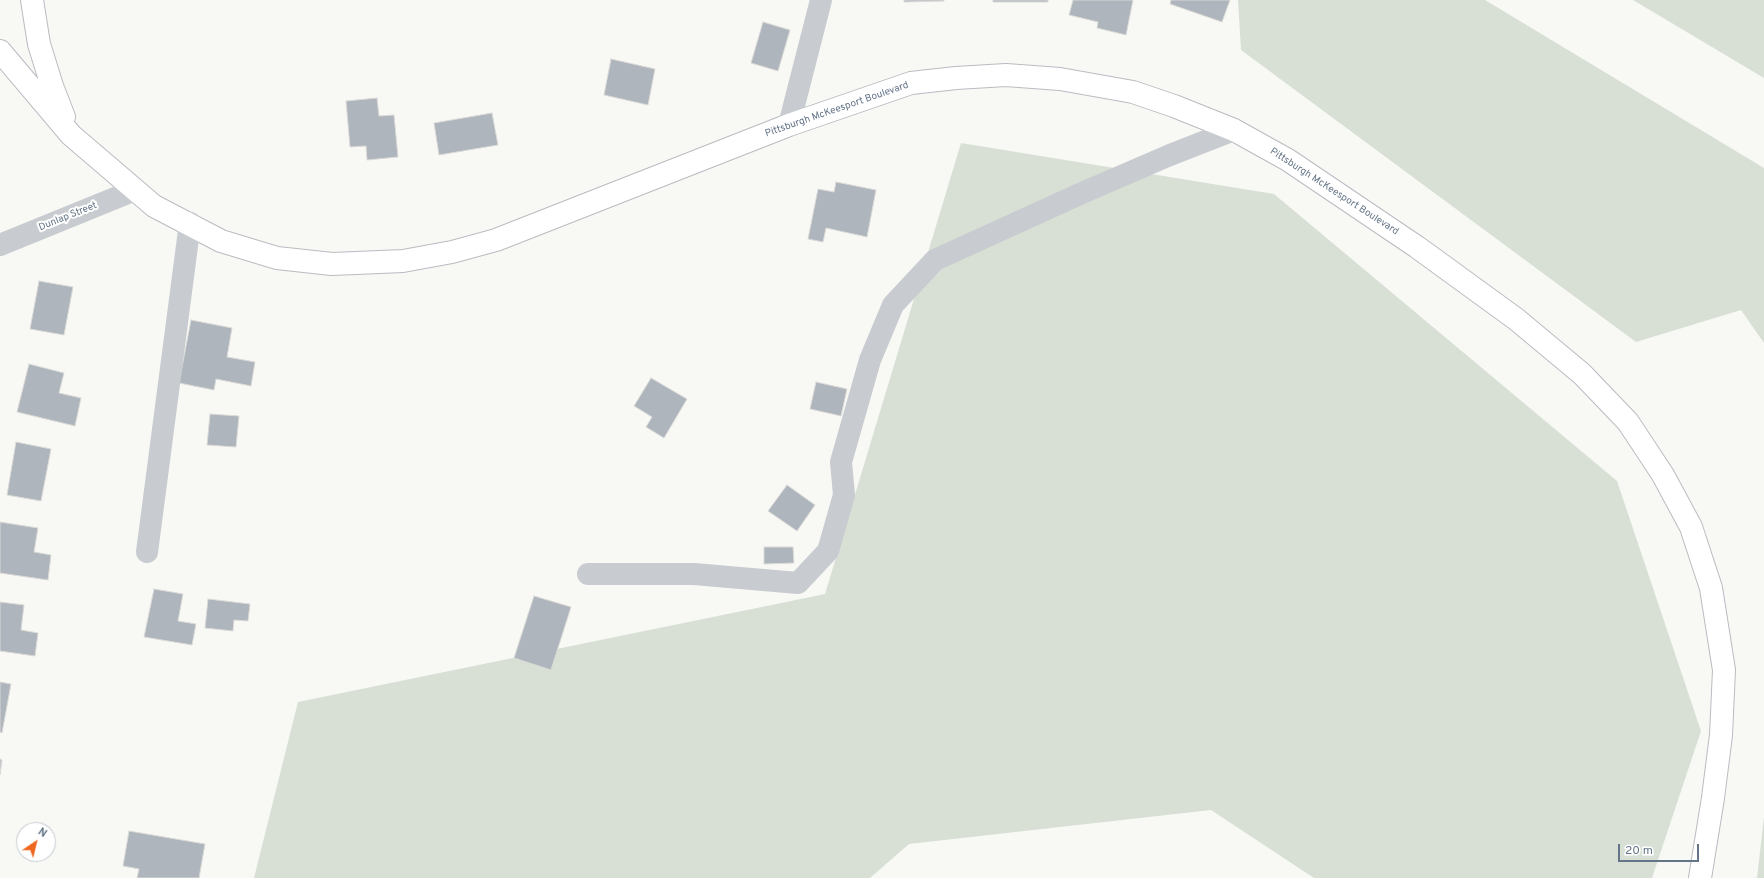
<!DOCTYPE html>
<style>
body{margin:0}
#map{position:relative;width:1764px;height:878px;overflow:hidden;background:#f8f8f5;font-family:Overpass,sans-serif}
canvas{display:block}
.north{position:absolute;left:16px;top:822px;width:40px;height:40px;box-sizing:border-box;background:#fff;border:1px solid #c1c8cf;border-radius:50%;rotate:35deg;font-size:11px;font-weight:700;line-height:16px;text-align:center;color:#657588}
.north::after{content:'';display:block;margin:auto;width:14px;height:18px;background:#ef671e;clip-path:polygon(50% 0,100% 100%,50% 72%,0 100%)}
.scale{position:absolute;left:1618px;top:844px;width:81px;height:18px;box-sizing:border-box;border:2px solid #657588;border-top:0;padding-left:5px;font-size:12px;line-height:14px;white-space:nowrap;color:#657588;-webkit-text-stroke:3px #fff;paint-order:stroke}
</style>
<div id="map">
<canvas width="1764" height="878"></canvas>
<div class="north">N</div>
<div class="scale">20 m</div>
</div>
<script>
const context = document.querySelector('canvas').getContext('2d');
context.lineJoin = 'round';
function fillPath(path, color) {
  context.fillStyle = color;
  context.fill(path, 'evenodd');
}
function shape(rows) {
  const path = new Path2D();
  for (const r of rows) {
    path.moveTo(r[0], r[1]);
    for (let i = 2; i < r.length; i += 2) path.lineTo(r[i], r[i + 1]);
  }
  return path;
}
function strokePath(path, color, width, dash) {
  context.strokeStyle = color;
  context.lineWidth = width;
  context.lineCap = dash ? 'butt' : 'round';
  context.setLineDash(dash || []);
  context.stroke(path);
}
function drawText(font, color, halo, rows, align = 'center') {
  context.font = font + ' Overpass,sans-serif';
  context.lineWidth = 4;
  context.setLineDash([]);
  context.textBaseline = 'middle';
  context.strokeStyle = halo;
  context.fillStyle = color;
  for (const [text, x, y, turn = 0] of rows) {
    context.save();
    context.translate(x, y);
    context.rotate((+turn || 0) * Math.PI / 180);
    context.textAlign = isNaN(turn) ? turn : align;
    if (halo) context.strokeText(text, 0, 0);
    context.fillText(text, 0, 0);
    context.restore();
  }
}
fillPath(shape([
 [1238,0,1485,0,1764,168,1764,343,1741,310,1636,342,1241,50],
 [1633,0,1764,0,1764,78],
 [961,143,1274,194,1617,481,1701,731,1652,878,1314,878,1211,810,909,844,870,878,254,878,298,702,825,594],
 [1764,817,1764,878,1757,878]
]), '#d8e0d6');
const building = shape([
 [904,0,944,0,944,1,904,2,904,0],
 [993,0,1048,0,1048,2,993,2,993,0],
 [1073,0,1133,0,1126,35,1097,28,1098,22,1069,15,1073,0],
 [1171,0,1230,0,1222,22,1170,4,1171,0],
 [763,22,790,30,778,71,751,63,763,22],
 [611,59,655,69,648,105,604,95,611,59],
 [377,98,379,116,394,115,398,157,367,160,366,146,350,147,346,101,377,98],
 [492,113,498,145,439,155,434,123,492,113],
 [836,182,876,190,867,237,826,228,823,242,808,239,818,189,834,192,836,182],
 [39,281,73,287,64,335,30,329,39,281],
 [191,320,232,328,227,357,255,362,251,386,216,379,214,390,179,383,191,320],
 [29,364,64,373,59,393,81,398,75,426,17,412,29,364],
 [651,378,687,399,664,438,646,427,652,417,634,406,651,378],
 [816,382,847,389,841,416,810,409,816,382],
 [210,414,239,416,236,447,207,445,210,414],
 [16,442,51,449,41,501,7,495,16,442],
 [787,485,815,505,797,531,768,511,787,485],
 [0,522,38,528,34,552,51,555,48,580,0,573,0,522],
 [764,547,793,547,794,563,764,564,764,547],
 [154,589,183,594,178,621,196,624,192,645,144,637,154,589],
 [534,596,571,607,551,670,514,658,534,596],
 [208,599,250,604,248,621,234,620,233,631,205,628,208,599],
 [0,602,24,605,21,630,38,633,35,656,0,651,0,602],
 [0,682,11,684,2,733,0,732,0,682],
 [0,759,2,760,0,775,0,759],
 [129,831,205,844,199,878,137,878,139,869,123,866,129,831]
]);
fillPath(building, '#aeb5bc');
strokePath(building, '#dadad7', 1);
const major = shape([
 [32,0,39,44,52,86,64,117],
 [0,51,71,135,154,206,221,241,277,258,332,264,403,261,452,252,496,240,789,125,911,83,956,78,1006,75,1060,79,1133,92,1174,106,1234,130,1288,160,1417,247,1516,319,1582,374,1628,422,1663,475,1691,527,1711,588,1724,670,1721,735,1713,798,1700,878]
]);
strokePath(major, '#b9bcc1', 24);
strokePath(shape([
 [789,125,821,0],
 [0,245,135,190],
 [147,552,190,223],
 [588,574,694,574,798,583,828,551,844,495,841,462,870,360,893,305,935,260,1082,193,1170,155,1234,130]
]), '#c8cbcf', 22);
strokePath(major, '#fff', 22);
drawText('10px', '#657588', '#fff', [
 ["Pittsburgh McKeesport Boulevard",837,110,-19],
 ["Pittsburgh McKeesport Boulevard",1334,192,33],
 ["Dunlap Street",68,217,-22]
]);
</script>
